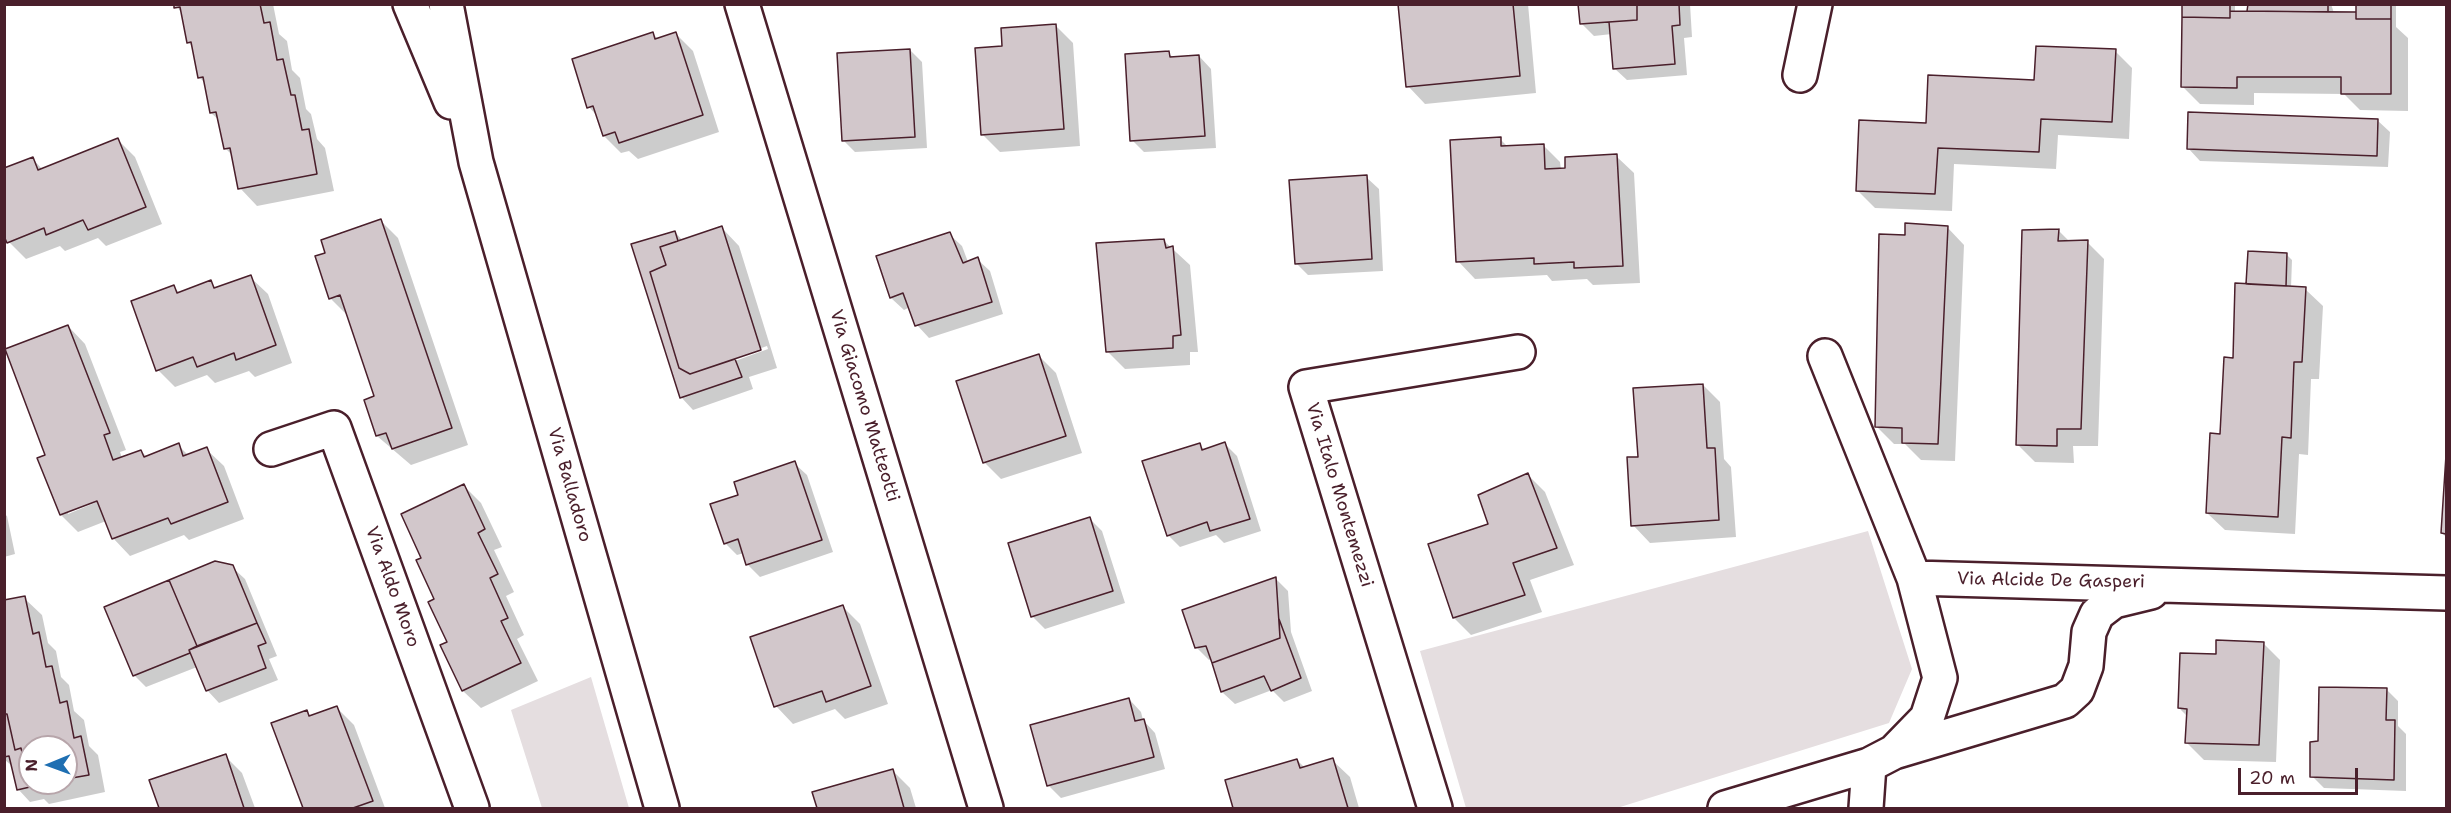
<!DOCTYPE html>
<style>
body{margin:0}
#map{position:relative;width:2451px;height:813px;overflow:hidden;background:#fff;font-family:"Shantell Sans",sans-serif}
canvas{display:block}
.frame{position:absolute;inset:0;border:6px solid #4a1f2b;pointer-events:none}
.north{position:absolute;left:18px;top:735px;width:60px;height:60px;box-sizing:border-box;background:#fff;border:2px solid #b7a5aa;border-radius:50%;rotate:269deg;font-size:16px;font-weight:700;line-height:24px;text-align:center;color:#4a1f2b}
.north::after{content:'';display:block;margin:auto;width:21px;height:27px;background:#1f6fb2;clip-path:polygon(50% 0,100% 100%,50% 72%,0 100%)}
.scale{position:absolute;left:2238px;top:768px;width:120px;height:27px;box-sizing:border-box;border:3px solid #4a1f2b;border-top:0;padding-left:8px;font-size:18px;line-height:21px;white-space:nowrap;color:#4a1f2b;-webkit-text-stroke:4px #fff;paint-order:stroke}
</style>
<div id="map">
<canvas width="2451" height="813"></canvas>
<div class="frame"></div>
<div class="north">N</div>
<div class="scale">20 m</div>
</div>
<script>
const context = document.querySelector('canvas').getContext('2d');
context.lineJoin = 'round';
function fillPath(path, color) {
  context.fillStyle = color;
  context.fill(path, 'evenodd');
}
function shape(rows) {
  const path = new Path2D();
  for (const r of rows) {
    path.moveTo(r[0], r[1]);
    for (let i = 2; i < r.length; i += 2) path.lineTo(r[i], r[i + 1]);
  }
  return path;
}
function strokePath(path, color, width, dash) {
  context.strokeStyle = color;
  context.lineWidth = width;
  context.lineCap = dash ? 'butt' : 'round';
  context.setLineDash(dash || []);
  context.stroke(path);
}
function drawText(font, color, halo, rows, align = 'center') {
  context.font = font + ' "Shantell Sans",sans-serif';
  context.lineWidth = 4.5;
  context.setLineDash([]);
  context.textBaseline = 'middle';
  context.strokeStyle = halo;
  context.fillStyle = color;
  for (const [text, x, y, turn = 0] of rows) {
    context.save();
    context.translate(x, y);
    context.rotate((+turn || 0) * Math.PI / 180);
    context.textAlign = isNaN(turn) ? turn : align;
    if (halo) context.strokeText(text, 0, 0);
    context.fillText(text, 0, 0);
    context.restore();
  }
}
fillPath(shape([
 [1868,531,1912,669,1889,723,1617,808,1466,808,1420,651],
 [591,677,629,808,542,808,511,710]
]), '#e5dee0');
fillPath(shape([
 [175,4,273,4,279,34,287,41,292,70,300,78,306,109,311,114,317,139,325,148,334,191,257,206,240,188,233,156,225,148,220,121,211,113,206,84,199,77,193,47,188,42,183,15],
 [1400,4,1528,4,1536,93,1425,104,1408,86],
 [1580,4,1690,4,1692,37,1684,38,1687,75,1627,80,1614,68,1612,34,1594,36,1581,23],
 [2184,4,2235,4,2235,13,2251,13,2249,10,2249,4,2331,4,2334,13,2358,14,2357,4,2396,4,2396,27,2408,38,2408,111,2360,110,2344,94,2254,93,2254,105,2200,104,2183,87],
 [1056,26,1073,43,1080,146,1000,152,983,135,1003,47],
 [653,34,659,40,676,34,693,51,719,132,638,159,629,151,621,153,604,136,597,116,589,107],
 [910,50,922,62,927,148,855,152,843,140],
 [2115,51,2132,68,2129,139,2058,135,2056,169,1954,164,1952,211,1875,208,1857,190,2036,82],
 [1168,53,1174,58,1199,56,1211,69,1216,148,1144,152,1132,140],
 [2377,120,2390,132,2388,167,2200,161,2188,148],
 [1500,139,1508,147,1543,145,1560,162,1561,170,1616,156,1634,173,1640,283,1593,285,1587,279,1552,281,1547,275,1475,279,1458,261],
 [118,140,135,157,162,224,106,246,98,238,65,251,60,246,26,259,9,242,32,158,43,170],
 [1366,177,1379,189,1383,271,1308,275,1296,263],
 [381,221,398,238,468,445,411,465,377,436,376,397,349,317,330,298],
 [1947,227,1964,245,1955,461,1921,460,1905,444,1894,444,1877,427,1906,236],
 [722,228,739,246,777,368,749,377,753,389,693,410,681,397,675,232,683,241],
 [767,346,768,349,735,361,733,358],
 [2059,231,2070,242,2087,242,2104,259,2098,446,2073,446,2074,463,2035,462,2017,444],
 [949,234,962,246,968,262,977,259,990,271,1003,314,929,338,917,325,910,307,904,310,891,298,878,256],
 [1164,241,1190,265,1198,352,1190,352,1190,365,1125,369,1108,352],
 [2286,254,2292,260,2291,288,2305,289,2323,306,2319,379,2311,379,2308,455,2299,454,2295,534,2225,530,2207,513,2247,286],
 [250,277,268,294,292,363,255,377,249,371,215,383,207,375,175,387,158,370,173,287,180,293,210,282,217,289],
 [68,326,85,344,126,450,120,452,122,458,141,451,147,457,178,445,189,456,206,449,224,466,244,519,189,540,184,535,130,556,113,538,106,521,78,532,61,515,47,455],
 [103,496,104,499,68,514,68,510],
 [1039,356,1056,373,1082,453,1001,479,984,462],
 [1703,385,1720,402,1724,459,1731,467,1736,537,1650,543,1633,525,1639,458],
 [1225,444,1237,456,1261,531,1224,543,1216,535,1180,547,1168,535,1199,445,1205,450],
 [794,463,807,475,833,552,760,577,748,565,744,553,737,555,725,543,740,495],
 [2446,474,2446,537,2442,533],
 [1528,475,1545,492,1574,565,1530,580,1542,612,1471,635,1454,618,1490,524],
 [464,486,481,503,502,547,494,550,514,592,506,596,524,635,517,639,538,681,481,708,463,691,442,646,449,642,423,559],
 [4,514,7,516,15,554,4,557],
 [1089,518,1102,531,1125,603,1045,629,1032,616],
 [232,567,245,579,277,656,269,659,278,680,219,703,207,690,197,667,146,687,134,675],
 [1276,579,1288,591,1291,632,1312,691,1284,702,1272,690,1235,704,1222,692,1212,659,1209,660,1197,648],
 [24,598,42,615,48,643,56,651,61,677,69,685,74,711,84,720,89,746,98,755,105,792,49,804,44,799,30,802,18,789,14,768,4,759,4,602],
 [30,747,66,747,66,783,30,783],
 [843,607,860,624,888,704,845,719,835,709,793,724,776,706,752,638],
 [2263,643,2280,660,2276,762,2204,760,2186,742,2188,717,2179,708,2217,656],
 [2386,689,2398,701,2398,726,2406,734,2406,791,2324,788,2312,776,2320,743],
 [1129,699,1141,712,1143,720,1155,733,1165,769,1061,798,1049,786,1032,726],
 [337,708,354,725,385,808,304,808,273,724,307,712,312,717],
 [225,756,242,773,255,808,160,808,151,781],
 [1297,760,1305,768,1332,760,1350,777,1359,808,1234,808,1226,781],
 [892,770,910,788,916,808,818,808,814,793]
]), '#0003');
const building = shape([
 [174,4,260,4,264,23,270,22,277,60,283,59,291,95,295,95,302,130,309,129,317,174,238,189,230,148,224,149,216,112,210,113,203,77,198,78,191,42,187,43,180,7,174,8,174,4],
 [1398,4,1513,4,1520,76,1406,87,1398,4],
 [1578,4,1637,4,1637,20,1580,24,1578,4],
 [1637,4,1679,4,1680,25,1672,26,1675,64,1613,69,1609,22,1637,20,1637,4],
 [2182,4,2230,4,2230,18,2182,17,2182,4],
 [2248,4,2328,4,2328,12,2247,11,2248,4],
 [2356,4,2391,4,2391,19,2356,19,2356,4],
 [2230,11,2356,12,2356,19,2391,19,2391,94,2341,94,2341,77,2237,77,2237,88,2181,87,2182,17,2230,18,2230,11],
 [1056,24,1064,129,981,135,975,48,1002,46,1001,28,1056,24],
 [653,32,655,39,676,32,703,115,619,143,615,132,603,136,593,106,587,108,572,59,653,32],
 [2036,46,2116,49,2112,122,2041,119,2039,152,1938,148,1935,194,1856,191,1859,120,1926,123,1928,75,2034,80,2036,46],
 [910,49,915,137,842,141,837,53,910,49],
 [1169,51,1170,57,1199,55,1205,136,1130,141,1125,54,1169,51],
 [2188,112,2378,119,2377,156,2187,149,2188,112],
 [1501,137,1501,146,1544,144,1545,169,1565,168,1565,157,1617,154,1623,266,1574,268,1574,262,1534,264,1534,258,1456,262,1450,140,1501,137],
 [118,138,146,207,88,230,83,220,46,235,44,228,7,243,4,236,4,168,33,157,38,170,118,138],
 [1367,175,1372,259,1295,264,1289,180,1367,175],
 [381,219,452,428,392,449,386,433,376,436,364,400,374,396,340,295,329,299,315,256,325,253,321,240,381,219],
 [1905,223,1948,226,1938,444,1902,443,1902,428,1875,427,1879,234,1905,235,1905,223],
 [722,226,761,350,690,374,679,368,650,272,666,265,660,247,722,226],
 [2059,229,2058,241,2088,240,2081,429,2057,429,2057,446,2016,445,2022,230,2059,229],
 [675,231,678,241,660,247,666,265,650,272,679,368,690,374,735,359,742,377,680,398,631,244,675,231],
 [950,232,963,263,978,257,992,302,915,326,903,293,890,298,876,256,950,232],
 [1164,239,1166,248,1173,246,1181,335,1173,336,1173,348,1106,352,1096,243,1164,239],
 [2248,251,2287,253,2286,286,2246,284,2248,251],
 [251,275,276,345,236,360,234,353,197,367,193,357,156,371,131,301,174,285,177,293,211,280,214,288,251,275],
 [2235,283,2306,287,2302,362,2294,362,2291,438,2282,437,2278,517,2206,513,2210,433,2220,434,2224,357,2233,358,2235,283],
 [68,325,110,433,104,435,113,460,141,450,144,457,179,443,183,456,207,447,228,502,171,524,168,518,112,539,97,501,60,515,37,458,45,455,5,349,68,325],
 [1039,354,1066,436,983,463,956,381,1039,354],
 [1703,384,1707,448,1715,448,1719,520,1631,526,1627,457,1638,457,1633,388,1703,384],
 [1225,442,1250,519,1210,531,1207,522,1167,536,1142,461,1200,443,1202,450,1225,442],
 [2446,455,2446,534,2441,533,2446,455],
 [795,461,822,540,746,565,738,539,724,544,710,504,738,495,734,482,795,461],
 [1528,473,1557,548,1513,563,1525,595,1453,618,1428,544,1488,524,1478,495,1528,473],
 [464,484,485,529,478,533,498,574,490,578,508,618,501,621,521,663,462,691,440,645,447,642,428,602,434,599,416,560,421,558,401,514,464,484],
 [1090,517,1113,591,1031,617,1008,543,1090,517],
 [215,561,233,565,257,623,197,646,169,580,215,561],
 [1276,577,1280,638,1212,663,1206,646,1195,648,1182,610,1276,577],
 [169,580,197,646,189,650,190,653,133,676,104,607,169,580],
 [25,596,33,634,39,632,46,667,52,666,60,703,67,701,74,738,81,736,89,775,66,779,66,747,30,747,30,783,49,783,30,787,21,748,15,750,7,714,4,714,4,600,25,596],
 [843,605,871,686,826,702,822,691,774,707,750,637,843,605],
 [1279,619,1301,678,1271,691,1264,676,1221,692,1212,663,1280,638,1279,619],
 [257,623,266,643,258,646,266,668,206,691,189,650,257,623],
 [2216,640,2264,642,2259,745,2185,743,2187,709,2178,708,2180,653,2216,654,2216,640],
 [2319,687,2387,688,2386,720,2395,720,2394,780,2310,777,2310,742,2318,741,2319,687],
 [1129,698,1135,721,1144,719,1154,757,1047,786,1030,725,1129,698],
 [337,706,373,801,353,808,303,808,271,723,307,710,309,716,337,706],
 [4,714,7,714,15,750,21,748,30,787,17,790,9,756,4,757,4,714],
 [226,754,244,808,159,808,149,780,226,754],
 [1333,758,1348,808,1233,808,1225,780,1297,759,1300,768,1333,758],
 [893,769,904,808,817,808,812,792,893,769]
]);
fillPath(building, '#d2c7cb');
strokePath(building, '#4a1f2b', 1.5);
const minor = shape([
 [410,4,451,102],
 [446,4,476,162,662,808],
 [742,4,986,808],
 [1800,75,1815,4],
 [1825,356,1914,578],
 [271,449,334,428,472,808],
 [1894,752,1927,718,1940,678,1914,578,2446,593],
 [1435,808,1306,387,1518,352],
 [1725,808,1869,765,1894,752,2065,701,2077,690,2086,666,2089,632,2097,614,2114,601,2151,592],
 [1866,808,1869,765]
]);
strokePath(minor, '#4a1f2b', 38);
strokePath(minor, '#fff', 33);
drawText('18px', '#4a1f2b', '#fff', [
 ["Via Giacomo Matteotti",864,406,73],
 ["Via Balladoro",569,485,74],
 ["Via Italo Montemezzi",1339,495,73],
 ["Via Alcide De Gasperi",2051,581,1],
 ["Via Aldo Moro",392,587,70]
]);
</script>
